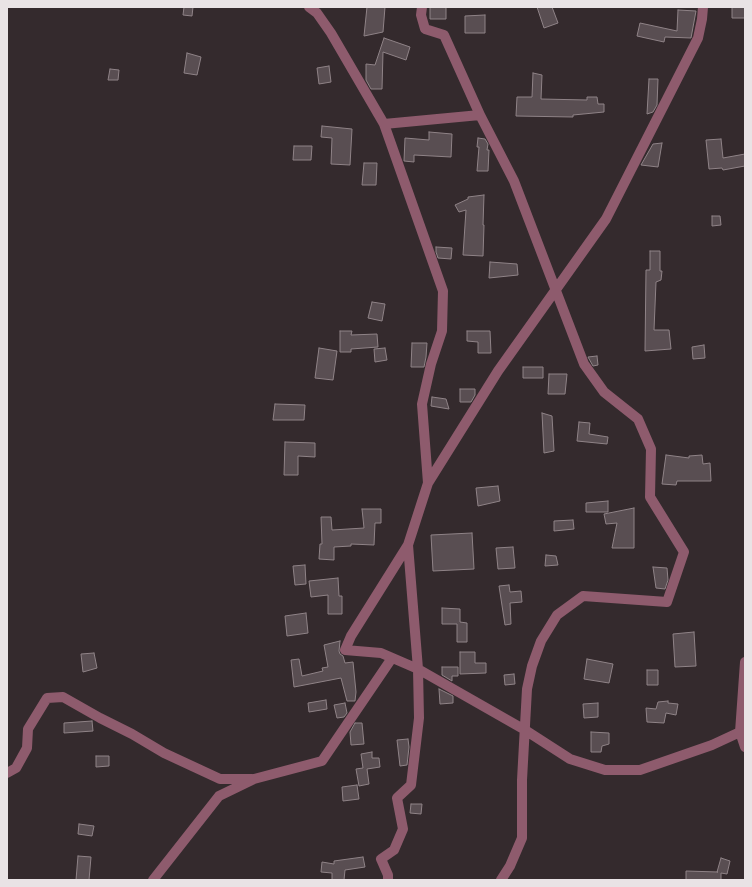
<!DOCTYPE html>
<style>
body{margin:0}
#map{position:relative;width:752px;height:887px;overflow:hidden;background:#342a2d;font-family:Mulish,sans-serif}
canvas{display:block}
.frame{position:absolute;inset:0;border:8px solid #e9e3e5;pointer-events:none}
</style>
<div id="map">
<canvas width="752" height="887"></canvas>
<div class="frame"></div>
</div>
<script>
const context = document.querySelector('canvas').getContext('2d');
context.lineJoin = 'round';
function fillPath(path, color) {
  context.fillStyle = color;
  context.fill(path, 'evenodd');
}
function shape(rows) {
  const path = new Path2D();
  for (const r of rows) {
    path.moveTo(r[0], r[1]);
    for (let i = 2; i < r.length; i += 2) path.lineTo(r[i], r[i + 1]);
  }
  return path;
}
function strokePath(path, color, width, dash) {
  context.strokeStyle = color;
  context.lineWidth = width;
  context.lineCap = dash ? 'butt' : 'round';
  context.setLineDash(dash || []);
  context.stroke(path);
}
const building = shape([
 [184,7,193,7,192,16,183,15,184,7],
 [367,7,385,7,383,32,364,36,367,7],
 [430,7,446,7,446,19,430,19,430,7],
 [537,7,552,7,558,23,544,28,537,7],
 [732,7,745,7,745,18,732,18,732,7],
 [678,10,696,11,691,38,665,37,664,42,637,36,640,23,677,31,678,10],
 [485,15,485,33,465,33,465,16,485,15],
 [384,38,410,47,406,60,383,52,382,89,371,89,366,80,366,64,375,65,384,38],
 [187,53,201,57,197,75,184,73,187,53],
 [329,66,331,82,319,84,317,68,329,66],
 [110,69,119,70,118,80,108,80,110,69],
 [533,73,542,75,541,99,587,100,587,97,597,97,598,104,604,104,604,112,573,115,573,117,516,116,517,97,532,97,533,73],
 [649,79,658,79,657,105,653,112,647,114,649,79],
 [322,126,352,129,350,165,331,164,332,138,321,137,322,126],
 [429,132,452,134,451,157,414,155,414,162,404,161,405,138,429,140,429,132],
 [478,138,485,139,488,144,487,150,489,150,488,171,477,171,479,147,477,147,478,138],
 [721,139,723,158,745,154,745,166,723,170,722,168,709,169,706,140,721,139],
 [662,143,658,167,641,165,653,144,662,143],
 [294,146,312,146,311,160,293,160,294,146],
 [364,163,377,163,376,185,362,185,364,163],
 [484,195,483,225,484,225,483,256,463,255,466,210,459,212,455,205,468,199,468,197,484,195],
 [712,216,720,216,721,225,712,226,712,216],
 [436,247,452,248,451,259,438,258,436,252,436,247],
 [650,251,660,251,660,271,662,271,661,280,656,282,654,330,669,330,671,349,645,351,646,270,650,270,650,251],
 [490,262,517,264,518,275,489,278,490,262],
 [372,302,385,304,382,321,368,318,372,302],
 [340,331,352,331,351,335,377,334,378,347,351,349,351,352,340,352,340,331],
 [467,331,490,331,491,353,478,353,478,342,467,341,467,331],
 [412,343,427,343,426,357,424,367,411,367,412,343],
 [704,345,705,358,693,359,692,347,704,345],
 [319,348,337,351,333,380,315,378,319,348],
 [385,348,387,360,375,362,374,349,385,348],
 [597,356,598,365,593,366,588,357,597,356],
 [523,367,543,367,543,378,523,378,523,367],
 [549,374,567,374,565,394,548,394,549,374],
 [460,389,475,389,475,395,471,402,460,402,460,389],
 [432,397,446,399,449,409,431,406,432,397],
 [275,404,305,405,304,420,273,420,275,404],
 [542,413,552,416,554,451,544,453,542,413],
 [579,422,590,423,589,434,608,437,607,444,577,441,579,422],
 [285,442,315,443,315,457,298,456,298,475,284,475,285,442],
 [666,455,689,458,689,456,702,455,703,464,710,463,711,481,677,481,676,485,662,484,666,455],
 [498,486,500,501,478,506,476,488,498,486],
 [608,501,608,512,586,512,586,503,608,501],
 [634,508,634,548,612,548,617,523,606,524,604,514,634,508],
 [362,509,381,509,381,523,375,523,374,545,351,544,351,546,334,547,334,560,319,559,320,544,322,544,321,517,331,517,332,530,364,528,362,509],
 [573,520,574,529,554,531,554,521,573,520],
 [472,533,474,569,433,571,431,535,472,533],
 [513,547,515,568,498,569,496,548,513,547],
 [546,555,556,556,558,565,545,566,546,555],
 [305,565,306,584,295,585,293,566,305,565],
 [653,567,667,568,668,580,665,589,656,588,653,567],
 [338,578,339,596,342,596,342,614,328,614,328,595,311,597,309,581,338,578],
 [509,585,510,592,521,591,522,602,510,603,511,624,505,625,499,586,509,585],
 [442,608,460,609,460,622,467,623,467,642,457,642,457,624,442,624,442,608],
 [306,613,308,633,287,636,285,616,306,613],
 [694,632,696,666,675,667,673,634,694,632],
 [340,641,339,651,340,654,343,656,345,663,353,662,356,692,355,701,347,701,341,678,294,687,291,660,299,659,302,676,323,671,322,668,328,667,324,645,340,641],
 [460,652,475,652,475,663,486,663,486,673,460,674,460,652],
 [94,653,97,668,83,672,81,654,94,653],
 [587,659,613,664,609,683,584,679,587,659],
 [442,667,458,667,458,676,452,676,452,681,442,675,442,667],
 [647,670,658,670,658,685,647,685,647,670],
 [514,674,515,684,505,685,504,675,514,674],
 [439,689,453,696,453,703,440,704,439,689],
 [326,700,327,709,309,712,308,703,326,700],
 [668,701,668,703,678,704,676,715,666,713,664,723,647,722,646,708,656,709,658,702,668,701],
 [345,703,347,713,344,717,337,718,334,705,345,703],
 [598,703,598,717,584,718,583,704,598,703],
 [92,721,93,731,64,733,64,723,92,721],
 [355,723,362,723,364,744,351,745,350,732,355,723],
 [591,732,609,733,609,744,602,746,601,752,591,752,591,732],
 [408,739,409,747,407,765,400,766,397,740,408,739],
 [372,752,372,758,379,758,380,767,367,769,369,784,359,786,356,769,363,768,361,754,372,752],
 [96,756,109,756,109,766,96,767,96,756],
 [357,785,359,799,343,801,342,787,357,785],
 [411,804,422,804,421,814,410,813,411,804],
 [79,824,94,826,92,836,78,834,79,824],
 [78,856,91,857,89,880,76,880,78,856],
 [363,857,365,867,345,870,344,880,332,880,332,873,321,872,322,862,334,864,334,861,363,857],
 [721,858,730,861,727,874,721,873,721,880,686,880,686,871,718,872,717,872,721,858]
]);
fillPath(building, '#594e52');
strokePath(building, '#8f8387', 1);
strokePath(shape([
 [309,7,317,13,331,33,384,124,443,291,442,331,431,364,422,404,428,483],
 [422,7,421,15,425,29,444,35,480,115,514,181,584,364,604,392,638,419,651,449,650,497,684,552,667,602,583,596,557,615,541,641,532,666,527,689,522,780,522,838,510,866,501,880],
 [703,7,702,19,698,38,606,219,498,371,428,483,408,545,351,636,345,650,381,653,418,669,525,730,570,759,605,770,640,770,712,745,740,732],
 [384,124,480,115],
 [745,662,740,732,745,747],
 [7,773,16,768,27,748,28,729,47,698,63,697,100,718,132,734,164,753,220,779,252,779],
 [153,880,219,796,254,779,322,761,392,658],
 [388,880,388,875,381,859,394,850,403,829,397,798,411,785,419,718,418,669,408,545]
]), '#8e5b6d', 10);
</script>
